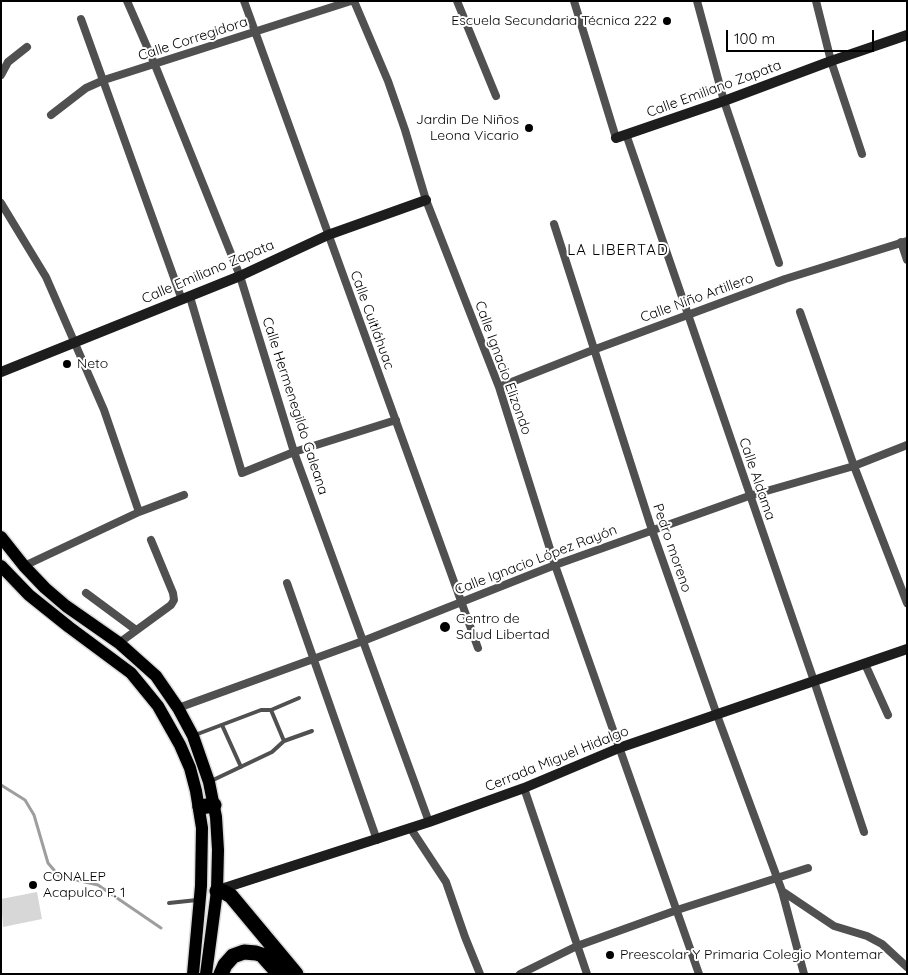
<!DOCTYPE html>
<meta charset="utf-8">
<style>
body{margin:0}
#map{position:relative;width:908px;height:975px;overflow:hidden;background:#fff;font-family:Quicksand,sans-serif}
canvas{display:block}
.frame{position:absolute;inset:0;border:2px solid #000;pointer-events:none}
.scale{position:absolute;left:726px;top:30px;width:148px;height:22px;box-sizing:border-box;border:2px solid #000;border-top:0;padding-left:6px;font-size:15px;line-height:18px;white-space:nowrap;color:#000;-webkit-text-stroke:4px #fff;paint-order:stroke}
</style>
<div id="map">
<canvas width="908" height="975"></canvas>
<div class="frame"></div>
<div class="scale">100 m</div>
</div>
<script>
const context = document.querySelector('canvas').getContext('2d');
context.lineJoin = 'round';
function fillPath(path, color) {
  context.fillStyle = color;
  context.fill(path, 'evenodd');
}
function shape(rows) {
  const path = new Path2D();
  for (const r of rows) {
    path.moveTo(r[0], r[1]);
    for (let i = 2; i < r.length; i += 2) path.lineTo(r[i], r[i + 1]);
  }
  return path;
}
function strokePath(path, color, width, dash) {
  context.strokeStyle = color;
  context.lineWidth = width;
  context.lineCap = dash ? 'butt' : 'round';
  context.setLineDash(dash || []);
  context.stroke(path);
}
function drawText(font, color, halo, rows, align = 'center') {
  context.font = font + ' Quicksand,sans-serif';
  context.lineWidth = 4;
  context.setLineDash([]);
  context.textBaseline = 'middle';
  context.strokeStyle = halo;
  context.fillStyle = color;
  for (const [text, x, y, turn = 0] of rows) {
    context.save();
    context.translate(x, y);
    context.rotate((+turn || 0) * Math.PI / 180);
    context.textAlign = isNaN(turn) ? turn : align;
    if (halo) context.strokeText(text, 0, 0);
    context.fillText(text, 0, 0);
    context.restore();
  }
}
fillPath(shape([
 [37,892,42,919,3,927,1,899]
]), '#d7d7d7');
strokePath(shape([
 [1,785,25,800,34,815,48,863,59,876,98,885,161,928]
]), '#9e9e9e', 3);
const primary = shape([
 [1,537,24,566,45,588,66,606,119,643,156,676,178,708,193,736,209,782,216,817,218,850,217,891,206,974],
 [1,566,29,595,69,627,131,673,158,706,180,745,190,768,196,791,202,828,201,886,193,974]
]);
const highway = shape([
 [200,807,214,805],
 [217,891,224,892,231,896,296,974],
 [221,974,225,965,233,956,244,952,256,953,262,955,279,974]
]);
strokePath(primary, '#dbdbdb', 15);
strokePath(highway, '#dbdbdb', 18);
strokePath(shape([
 [271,710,299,698],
 [222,725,241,767],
 [195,735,261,710,271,710,284,741,272,752,211,781],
 [284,741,312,731],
 [169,903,197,900]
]), '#505050', 4);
strokePath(shape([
 [127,1,155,65,240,276,294,452,429,822],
 [244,1,478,648],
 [354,1,388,81,405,130,426,200,499,387,555,565,699,974],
 [457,1,496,96],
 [574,1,616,138],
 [697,1,724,101,779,263],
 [816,1,831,61,862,154],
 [81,19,182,300],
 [1,75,8,62,27,47],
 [51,115,86,88,104,80,351,1],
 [626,134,814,681,864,832],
 [1,203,46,277,104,410,139,512],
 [554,224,652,530,717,715,782,891,804,974],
 [901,242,907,260],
 [190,297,242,473,294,452,396,420],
 [800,312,854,466,907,603],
 [499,387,593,350,785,279,907,241],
 [24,566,139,512,184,495],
 [287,583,377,840],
 [86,593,136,630],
 [119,643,171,605,174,600,173,593,151,540],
 [865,664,888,715],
 [178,708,363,641,555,565,749,496,854,466,907,445],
 [524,788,587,974],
 [411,829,446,882,465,937,480,974],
 [782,891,834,926,867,936,882,944,907,967],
 [520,974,577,946,677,910,808,868]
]), '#505050', 8);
strokePath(shape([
 [616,138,724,101,831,61,907,35],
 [1,372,240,276,328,235,426,200],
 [218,890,429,822,524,788,619,748,907,649]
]), '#1d1d1d', 10);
strokePath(primary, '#000', 12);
strokePath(highway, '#000', 15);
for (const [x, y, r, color] of [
 [667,21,5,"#000"],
 [529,128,5,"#000"],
 [67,364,5,"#000"],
 [445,627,6,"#000"],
 [33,885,5,"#000"],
 [610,955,5,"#000"]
]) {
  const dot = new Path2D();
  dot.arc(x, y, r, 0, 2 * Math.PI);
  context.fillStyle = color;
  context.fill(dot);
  strokePath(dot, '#fff', 2);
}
drawText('14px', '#000', '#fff', [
 ["Escuela Secundaria Técnica 222",657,21,"right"],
 ["Jardin De Niños",519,120,"right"],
 ["Leona Vicario",519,136,"right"],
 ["Neto",77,364],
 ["Centro de",456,619],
 ["Salud Libertad",456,635],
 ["CONALEP",43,877],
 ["Acapulco P. 1",43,893],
 ["Preescolar Y Primaria Colegio Montemar",620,955]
], 'left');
drawText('14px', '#000', '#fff', [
 ["Calle Corregidora",193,39,-18],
 ["Calle Emiliano Zapata",714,89,-20],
 ["Calle Emiliano Zapata",208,272,-23],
 ["Calle Niño Artillero",697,298,-20],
 ["Calle Cuitláhuac",372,320,70],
 ["Calle Ignacio Elizondo",503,368,70],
 ["Calle Hermenegildo Galeana",295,406,72],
 ["Calle Aldama",757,479,71],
 ["Pedro moreno",672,548,71],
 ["Calle Ignacio López Rayón",536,560,-21],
 ["Cerrada Miguel Hidalgo",557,759,-22]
]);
context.letterSpacing = '1px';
drawText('15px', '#000', '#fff', [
 ["LA LIBERTAD",618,250]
]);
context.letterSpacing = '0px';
</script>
